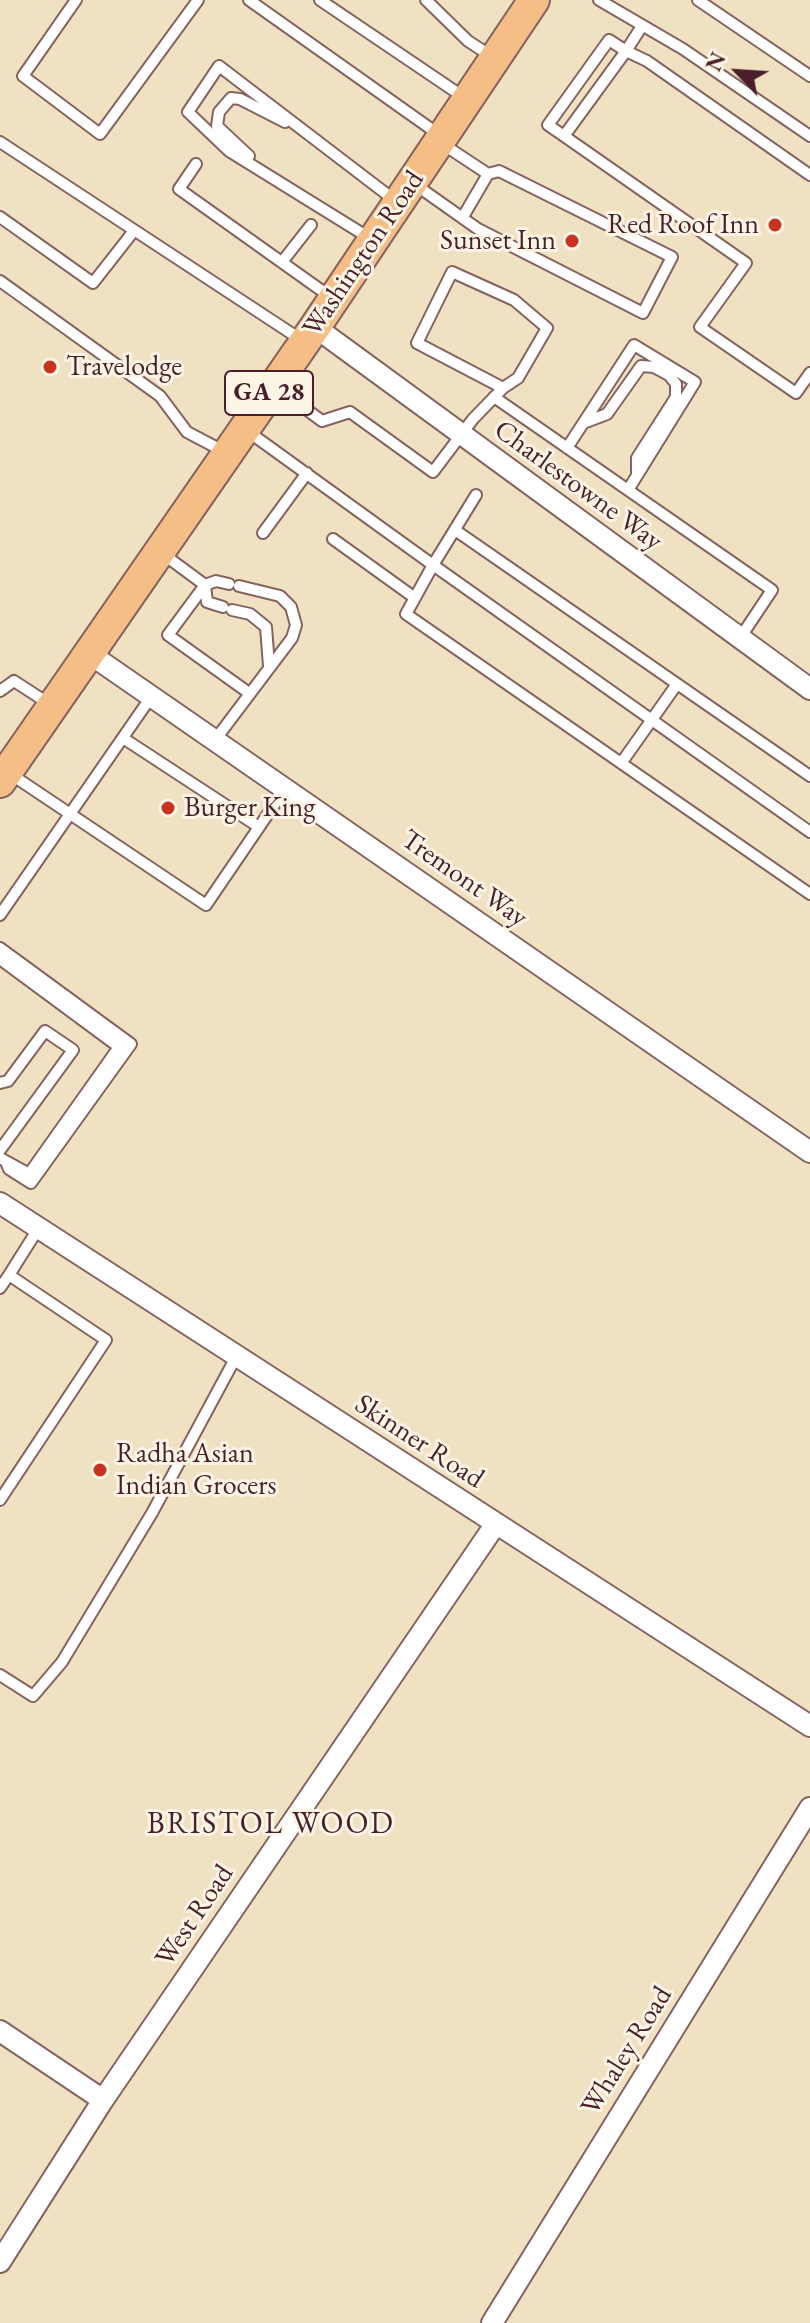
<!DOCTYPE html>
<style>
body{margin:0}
#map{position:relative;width:810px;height:2323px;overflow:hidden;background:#f0e1c2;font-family:"EB Garamond",serif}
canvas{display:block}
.north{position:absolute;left:698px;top:32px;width:80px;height:80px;-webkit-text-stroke:6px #fcf5e5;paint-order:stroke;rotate:295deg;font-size:22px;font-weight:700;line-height:32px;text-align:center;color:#4a1f2b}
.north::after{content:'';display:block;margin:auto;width:28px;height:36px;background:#4a1f2b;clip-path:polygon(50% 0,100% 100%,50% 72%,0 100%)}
</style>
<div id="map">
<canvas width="810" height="2323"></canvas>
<div class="north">N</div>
</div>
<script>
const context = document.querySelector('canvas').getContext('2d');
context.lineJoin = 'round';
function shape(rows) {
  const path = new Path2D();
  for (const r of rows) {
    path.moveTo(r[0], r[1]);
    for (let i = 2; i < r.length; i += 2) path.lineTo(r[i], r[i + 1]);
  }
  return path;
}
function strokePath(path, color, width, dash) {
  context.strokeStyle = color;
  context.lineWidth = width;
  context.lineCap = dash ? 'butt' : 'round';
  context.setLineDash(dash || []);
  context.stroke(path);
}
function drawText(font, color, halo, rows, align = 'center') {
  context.font = font + ' "EB Garamond",serif';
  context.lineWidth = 6;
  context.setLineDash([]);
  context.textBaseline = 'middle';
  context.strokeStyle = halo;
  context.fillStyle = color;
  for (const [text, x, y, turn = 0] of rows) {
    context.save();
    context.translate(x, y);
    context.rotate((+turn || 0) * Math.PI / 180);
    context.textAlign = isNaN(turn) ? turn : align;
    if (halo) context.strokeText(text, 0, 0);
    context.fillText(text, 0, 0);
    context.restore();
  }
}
const lane = shape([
 [76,0,23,76,100,134,198,0],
 [249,0,441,136],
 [320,0,465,98],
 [426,0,468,41,491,56],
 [599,0,683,49,810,136],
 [698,0,810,76],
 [564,136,548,125,609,40,626,51,642,26],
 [0,142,303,341],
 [249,156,217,126,219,112,231,98,240,99,285,122],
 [196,164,179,189,332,298],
 [810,175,647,61,626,51,564,136,746,263,700,327,796,393,810,373],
 [413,183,478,229,643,313,672,257,499,171,488,174,441,143],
 [464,215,488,174],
 [0,217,93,283,133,232],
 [371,239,229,151,188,112,219,66,397,202],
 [282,262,311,225],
 [0,281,160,396,187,432,225,452],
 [276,387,322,421,350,412,433,472,473,419,503,388,518,378,547,328,514,300,452,272,417,343,503,388],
 [494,397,772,590,740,638],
 [586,422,607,414,641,366,654,367,669,375,676,384,676,397,637,458,637,474],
 [246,430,433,565,476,495],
 [567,448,634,345,695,382,628,490],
 [455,530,810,776],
 [263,533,307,473],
 [333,539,415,598],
 [163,554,205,585,168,635,249,693],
 [223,607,207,602,205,585,216,581,229,584],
 [232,610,250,614,266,627,269,666],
 [0,691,14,681,51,705],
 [123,738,259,827],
 [215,740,292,638,296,625,291,607,280,596,239,586],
 [622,762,677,684],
 [9,773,206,905,285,789],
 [810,832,433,565,406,614,810,894],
 [0,915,151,697],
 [0,948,131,1044,31,1183,9,1169,6,1162],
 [0,959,119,1047,29,1174,0,1158],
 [0,1083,8,1081,45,1031,73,1050,0,1150],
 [0,1288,9,1275],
 [0,1500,106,1340,9,1275,38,1229],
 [0,1675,33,1696,62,1662,152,1513,236,1357]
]);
const street = shape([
 [315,327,810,689],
 [87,652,810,1152],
 [0,1203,810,1726],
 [0,2031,103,2100],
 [0,2262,103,2100,495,1525],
 [492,2323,810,1808]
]);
const primary = shape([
 [0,782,315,327,534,0]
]);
strokePath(lane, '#846360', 14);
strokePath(street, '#846360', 24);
strokePath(primary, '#846360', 34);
strokePath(lane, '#fff', 10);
strokePath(street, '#fff', 20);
strokePath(primary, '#f6be87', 30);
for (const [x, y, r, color] of [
 [775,225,8,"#c8321e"],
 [572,241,8,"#c8321e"],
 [50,367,8,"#c8321e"],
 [168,808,8,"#c8321e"],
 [100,1470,8,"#c8321e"]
]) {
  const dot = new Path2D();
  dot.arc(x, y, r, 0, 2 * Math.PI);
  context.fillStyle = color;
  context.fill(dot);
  strokePath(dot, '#fcf5e5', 3);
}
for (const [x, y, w] of [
 [269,393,88]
]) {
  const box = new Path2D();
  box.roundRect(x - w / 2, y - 22, w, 44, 6);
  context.fillStyle = '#fcf5e5';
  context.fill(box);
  strokePath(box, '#4a1f2b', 2);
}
drawText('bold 26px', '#4a1f2b', null, [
 ["GA 28",269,393]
]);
drawText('28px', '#4a1f2b', '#fcf5e5', [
 ["Red Roof Inn",759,225,"right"],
 ["Sunset Inn",556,241,"right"],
 ["Travelodge",66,367],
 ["Burger King",184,808],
 ["Radha Asian",116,1454],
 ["Indian Grocers",116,1486]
], 'left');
drawText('28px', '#4a1f2b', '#fcf5e5', [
 ["Washington Road",364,254,-56],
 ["Charlestowne Way",578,486,36],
 ["Tremont Way",464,879,35],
 ["Skinner Road",419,1442,33],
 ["West Road",195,1916,-56],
 ["Whaley Road",627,2051,-58]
]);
context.letterSpacing = '2px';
drawText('30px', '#4a1f2b', '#fcf5e5', [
 ["BRISTOL WOOD",271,1825]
]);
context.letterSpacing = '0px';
</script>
